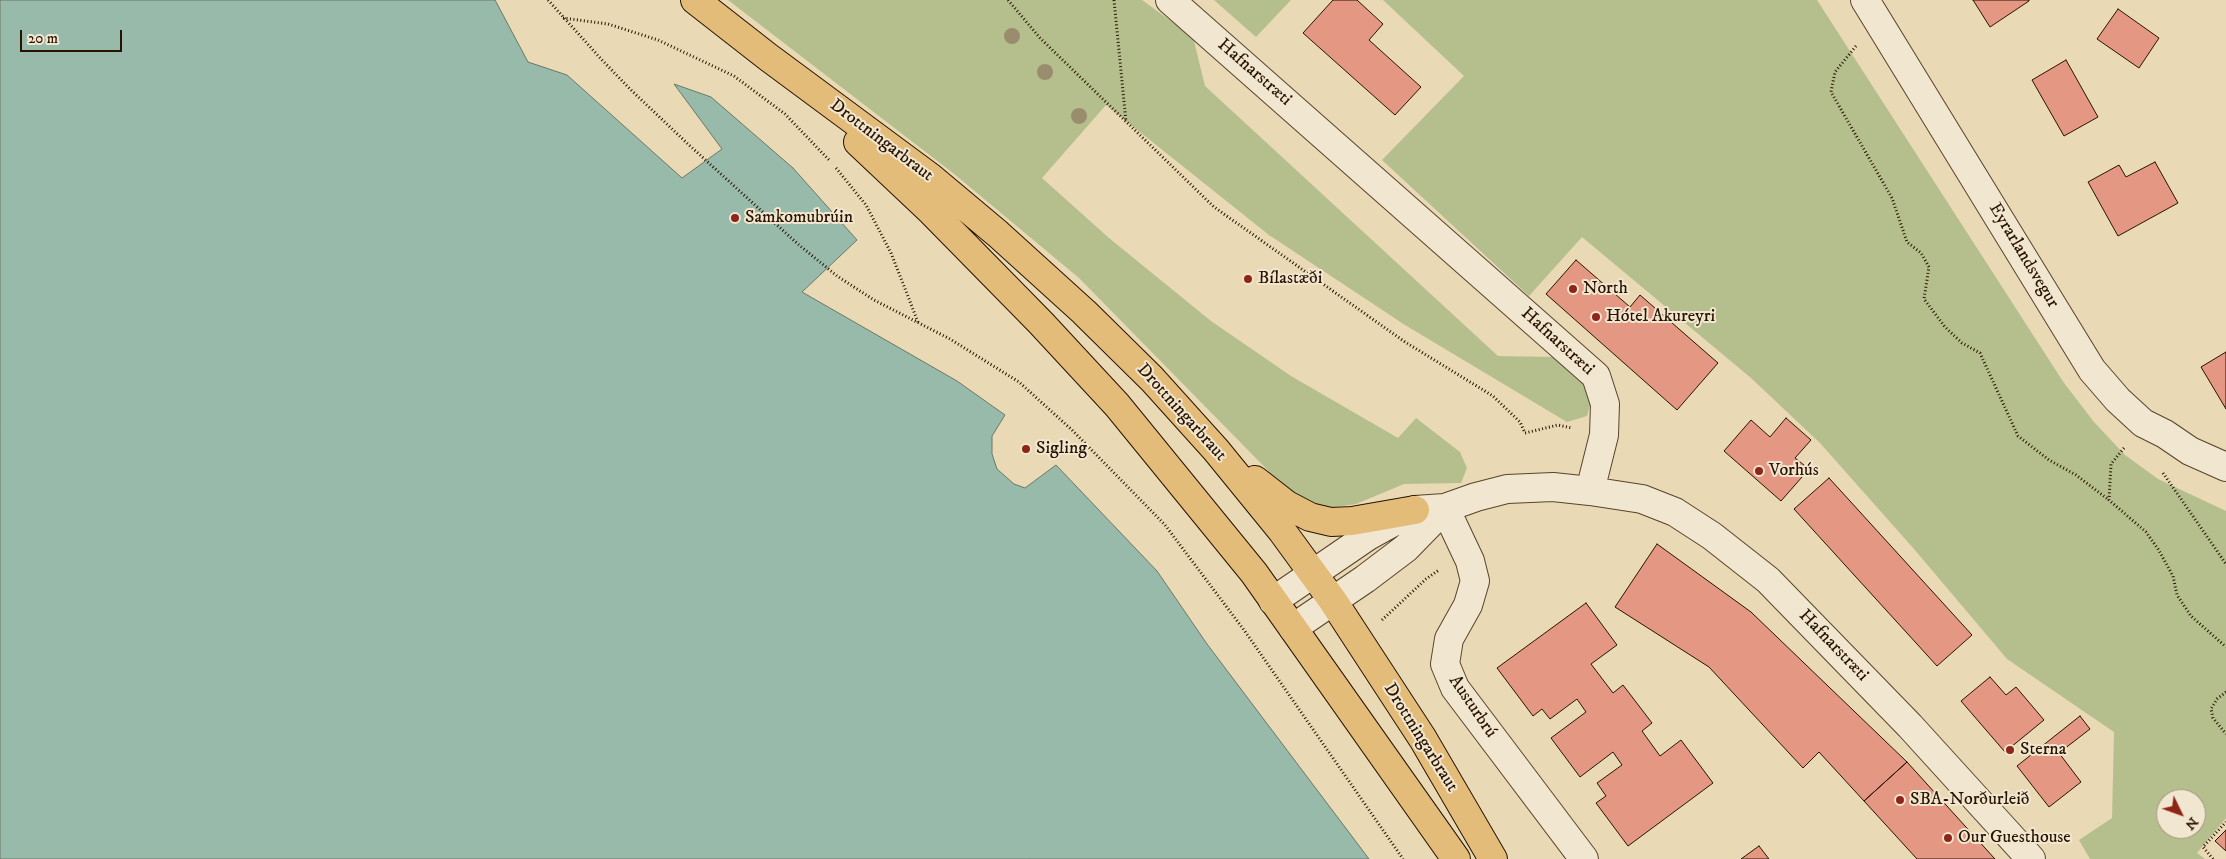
<!DOCTYPE html>
<meta charset="utf-8">
<style>
body{margin:0}
#map{position:relative;width:2226px;height:859px;overflow:hidden;background:#e9d9b5;font-family:"IM FELL DW Pica",serif}
canvas{display:block}
.north{position:absolute;left:2156px;top:789px;width:50px;height:50px;box-sizing:border-box;background:#f1e6cf;border:1px solid #a1927c;border-radius:50%;rotate:132deg;font-size:14px;font-weight:700;line-height:20px;text-align:center;color:#281300}
.north::after{content:'';display:block;margin:auto;width:18px;height:22px;background:#8f2418;clip-path:polygon(50% 0,100% 100%,50% 72%,0 100%)}
.scale{position:absolute;left:20px;top:30px;width:102px;height:22px;box-sizing:border-box;border:2px solid #281300;border-top:0;padding-left:6px;font-size:15px;line-height:18px;white-space:nowrap;color:#281300;-webkit-text-stroke:4px #f1e6cf;paint-order:stroke}
</style>
<div id="map">
<canvas width="2226" height="859"></canvas>
<div class="north">N</div>
<div class="scale">20 m</div>
</div>
<script>
const context = document.querySelector('canvas').getContext('2d');
context.lineJoin = 'round';
function fillPath(path, color) {
  context.fillStyle = color;
  context.fill(path, 'evenodd');
}
function shape(rows) {
  const path = new Path2D();
  for (const r of rows) {
    path.moveTo(r[0], r[1]);
    for (let i = 2; i < r.length; i += 2) path.lineTo(r[i], r[i + 1]);
  }
  return path;
}
function strokePath(path, color, width, dash) {
  context.strokeStyle = color;
  context.lineWidth = width;
  context.lineCap = dash ? 'butt' : 'round';
  context.setLineDash(dash || []);
  context.stroke(path);
}
function drawText(font, color, halo, rows, align = 'center') {
  context.font = font + ' "IM FELL DW Pica",serif';
  context.lineWidth = 4;
  context.setLineDash([]);
  context.textBaseline = 'middle';
  context.strokeStyle = halo;
  context.fillStyle = color;
  for (const [text, x, y, turn = 0] of rows) {
    context.save();
    context.translate(x, y);
    context.rotate((+turn || 0) * Math.PI / 180);
    context.textAlign = isNaN(turn) ? turn : align;
    if (halo) context.strokeText(text, 0, 0);
    context.fillText(text, 0, 0);
    context.restore();
  }
}
fillPath(shape([
 [728,0,1142,0,1193,37,1205,86,1498,356,1554,357,1570,368,1584,384,1591,402,1587,416,1567,422,1405,325,1269,235,1106,105,1042,178,1109,238,1211,321,1291,376,1398,438,1416,418,1460,452,1467,468,1461,483,1404,484,1356,504,1322,509,1296,499,1079,278,953,173],
 [1214,0,1291,0,1256,37],
 [1383,0,1817,0,2064,383,2094,422,2125,455,2158,479,2226,511,2226,818,2197,853,2205,859,2090,859,2079,840,2112,818,2114,732,2007,659,1914,549,1820,443,1751,378,1582,237,1529,296,1382,160,1464,76],
 [2166,799,2196,799,2196,829,2166,829]
]), '#b5bf8e');
const water = shape([
 [0,0,495,0,528,62,567,75,682,178,722,149,674,84,711,97,793,168,857,240,802,292,957,381,1005,415,992,436,992,454,997,469,1014,484,1025,488,1056,465,1157,571,1207,644,1369,859,0,859,0,0]
]);
fillPath(water, '#98baaa');
strokePath(water, '#6b7766', 1);
const building = shape([
 [1333,0,1357,0,1383,24,1369,40,1421,87,1395,115,1303,33,1333,0],
 [1973,0,2029,0,2029,1,1990,27,1973,0],
 [2118,9,2159,38,2139,68,2097,39,2118,9],
 [2066,60,2098,117,2064,136,2032,80,2066,60],
 [2155,162,2178,203,2118,236,2088,182,2119,165,2126,177,2155,162],
 [1576,260,1630,307,1640,295,1718,363,1677,410,1546,294,1576,260],
 [2226,352,2226,409,2201,367,2226,352],
 [1786,418,1811,440,1795,458,1809,469,1781,501,1724,451,1751,420,1770,437,1786,418],
 [1829,478,1972,635,1937,666,1794,509,1829,478],
 [1657,544,1751,612,1907,762,1864,801,1819,752,1803,768,1709,667,1615,607,1657,544],
 [1586,603,1617,645,1591,664,1613,693,1623,685,1652,723,1642,731,1660,756,1681,740,1713,783,1628,846,1596,803,1606,796,1597,783,1622,765,1613,752,1580,777,1551,738,1586,712,1577,699,1550,719,1542,709,1533,716,1497,668,1586,603],
 [1990,677,2006,695,2016,687,2044,720,2005,752,1961,701,1990,677],
 [2080,716,2090,729,2059,753,2081,782,2049,807,2017,766,2080,716],
 [1907,762,1995,859,1917,859,1864,801,1907,762],
 [2226,830,2226,851,2215,841,2226,830],
 [1759,846,1769,859,1741,859,1759,846]
]);
fillPath(building, '#e49883');
strokePath(building, '#281300', 1);
const minor = shape([
 [1170,0,1596,376,1605,404,1604,435,1590,491],
 [1865,0,2092,370,2118,400,2143,423,2165,434,2190,451,2226,467],
 [1445,508,1470,561,1475,581,1468,605,1449,639,1445,664,1455,688,1584,859],
 [1273,601,1368,536,1415,510,1445,508,1476,497,1507,489,1553,487,1590,491,1642,499,1675,512,1712,536,1768,580,1910,726,2031,859],
 [1293,628,1365,579,1406,548,1445,508]
]);
const trunk = shape([
 [695,0,768,57,930,177,998,234,1084,312,1152,379,1216,450,1282,531,1333,601,1423,739,1493,859],
 [858,142,929,209,1041,323,1117,405,1254,573,1456,859],
 [1255,480,1287,505,1310,517,1331,522,1352,521,1415,510]
]);
strokePath(minor, '#58442d', 30);
strokePath(trunk, '#281300', 30);
strokePath(shape([
 [548,0,602,60,631,90,689,145,799,245,837,276,874,300,950,339,1019,382,1072,430,1165,525,1244,630,1403,859],
 [1008,0,1040,38,1214,207,1405,342,1493,396,1520,422,1525,433,1558,425,1572,428],
 [1114,0,1126,122],
 [563,18,608,24,658,40,734,76,785,114,830,161],
 [1856,46,1835,72,1831,92,1892,198,1907,242,1921,253,1929,267,1924,299,1945,327,1962,343,1980,353,2018,436,2049,460,2076,475,2109,500],
 [836,168,866,205,891,253,918,322],
 [2124,448,2111,464,2109,500,2146,532,2158,549,2173,576,2177,595,2191,616,2226,647],
 [2163,473,2226,564],
 [1382,620,1426,579,1439,570],
 [2226,692,2217,699,2211,709,2213,718,2226,734],
 [2213,859,2203,847,2226,822]
]), '#281300', 3, [1, 2.5]);
strokePath(minor, '#f1e6cf', 28);
strokePath(trunk, '#e4bc7a', 28);
context.fillStyle = '#9a8d6d';
for (const [x, y] of [
 [1012,36],
 [1045,72],
 [1079,116]
]) {
  context.beginPath();
  context.arc(x, y, 8, 0, 2 * Math.PI);
  context.fill();
}
for (const [x, y, r, color] of [
 [735,218,5,"#8f2418"],
 [1248,279,5,"#8f2418"],
 [1573,289,5,"#8f2418"],
 [1596,317,5,"#8f2418"],
 [1026,449,5,"#8f2418"],
 [1759,471,5,"#8f2418"],
 [2010,750,5,"#8f2418"],
 [1900,800,5,"#8f2418"],
 [1948,838,5,"#8f2418"]
]) {
  const dot = new Path2D();
  dot.arc(x, y, r, 0, 2 * Math.PI);
  context.fillStyle = color;
  context.fill(dot);
  strokePath(dot, '#f1e6cf', 2);
}
drawText('18px', '#281300', '#f1e6cf', [
 ["Hafnarstræti",1254,73,41],
 ["Drottningarbraut",881,141,37],
 ["Eyrarlandsvegur",2023,256,59],
 ["Hafnarstræti",1557,342,42],
 ["Drottningarbraut",1181,413,48],
 ["Hafnarstræti",1833,646,46],
 ["Austurbrú",1472,707,56],
 ["Drottningarbraut",1420,738,58]
]);
drawText('18px', '#281300', '#f1e6cf', [
 ["Samkomubrúin",745,218],
 ["Bílastæði",1258,279],
 ["North",1583,289],
 ["Hótel Akureyri",1606,317],
 ["Sigling",1036,449],
 ["Vorhús",1769,471],
 ["Sterna",2020,750],
 ["SBA-Norðurleið",1910,800],
 ["Our Guesthouse",1958,838]
], 'left');
</script>
